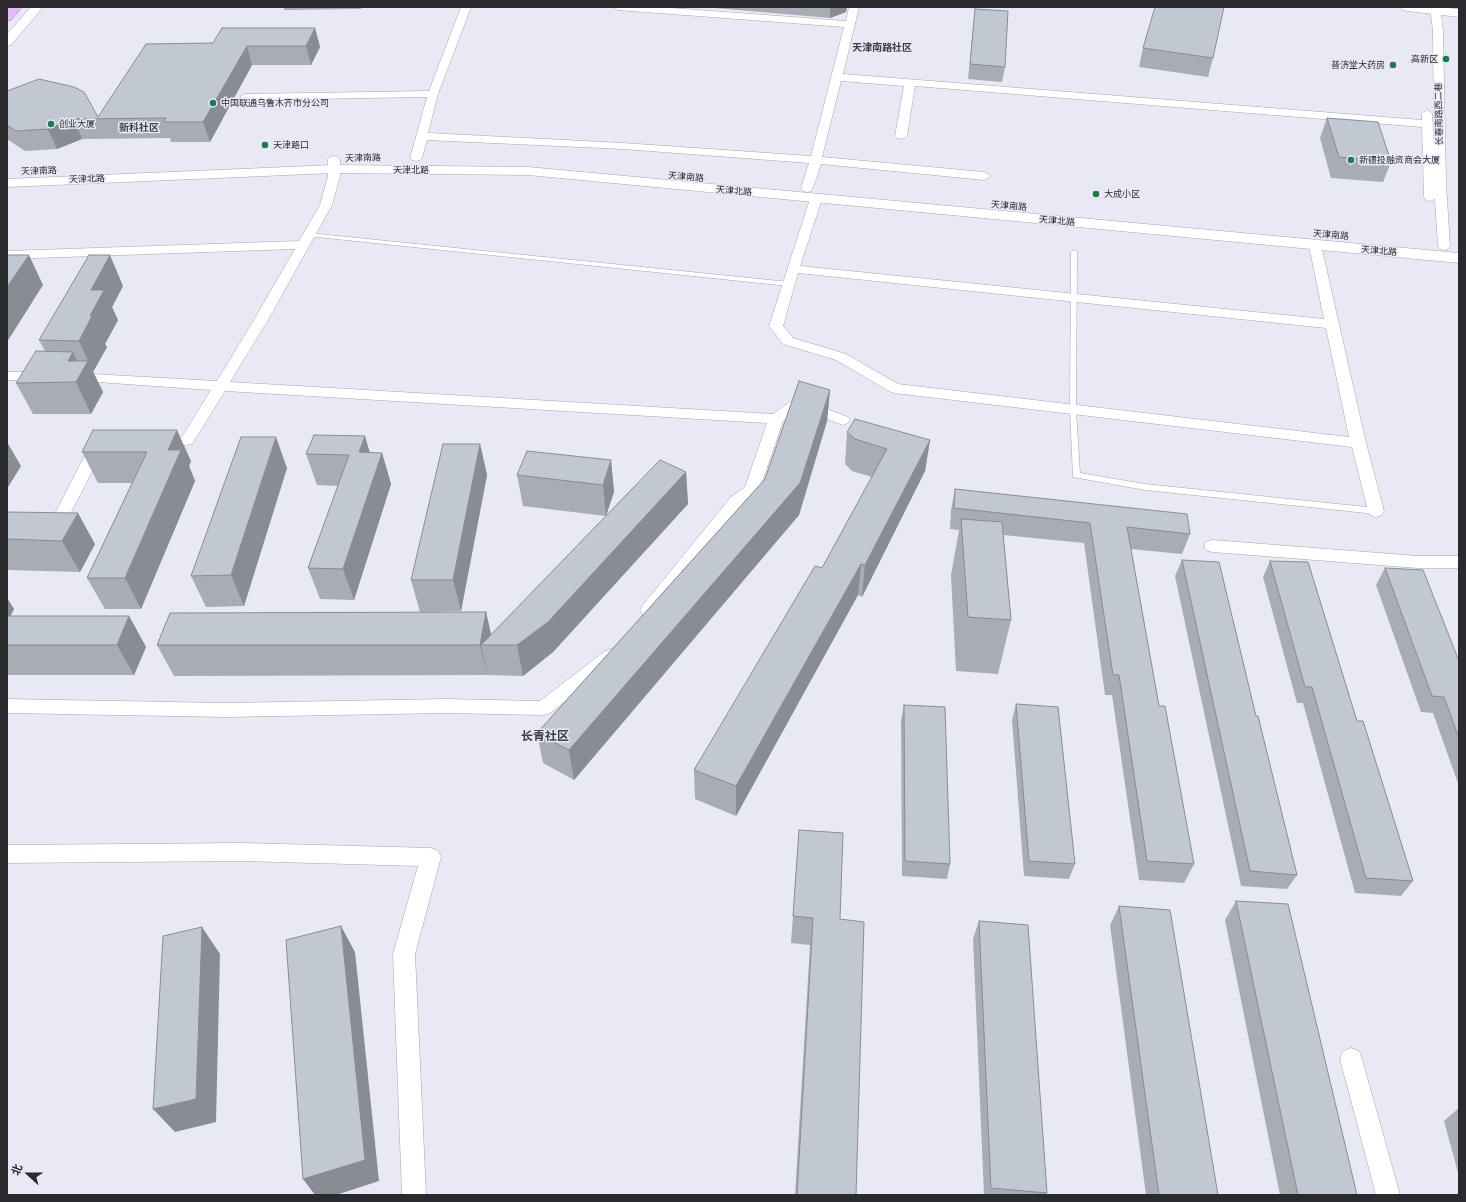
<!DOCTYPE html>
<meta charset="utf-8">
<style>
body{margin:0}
#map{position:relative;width:1466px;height:1202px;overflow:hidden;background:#e9e9f5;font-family:"Asap Condensed","Noto Sans SC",sans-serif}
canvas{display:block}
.frame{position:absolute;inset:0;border:8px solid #2b2b2f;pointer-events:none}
.north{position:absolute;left:8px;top:1154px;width:40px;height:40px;-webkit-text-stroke:3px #e9e9f5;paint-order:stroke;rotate:291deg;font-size:11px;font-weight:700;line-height:16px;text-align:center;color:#2b2b2f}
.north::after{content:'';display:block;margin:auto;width:14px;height:18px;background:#2b2b2f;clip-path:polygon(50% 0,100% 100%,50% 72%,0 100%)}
</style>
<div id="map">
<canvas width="1466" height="1202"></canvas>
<div class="frame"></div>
<div class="north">北</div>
</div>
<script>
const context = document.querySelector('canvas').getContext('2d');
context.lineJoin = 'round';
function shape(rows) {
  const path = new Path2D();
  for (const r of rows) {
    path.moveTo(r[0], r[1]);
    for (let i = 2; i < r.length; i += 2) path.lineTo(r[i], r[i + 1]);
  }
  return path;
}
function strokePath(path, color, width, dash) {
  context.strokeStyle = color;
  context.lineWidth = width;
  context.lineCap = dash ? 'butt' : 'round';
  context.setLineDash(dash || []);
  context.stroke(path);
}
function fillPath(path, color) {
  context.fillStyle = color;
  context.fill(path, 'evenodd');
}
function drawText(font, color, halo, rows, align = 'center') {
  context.font = font + ' "Asap Condensed","Noto Sans SC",sans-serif';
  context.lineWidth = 3;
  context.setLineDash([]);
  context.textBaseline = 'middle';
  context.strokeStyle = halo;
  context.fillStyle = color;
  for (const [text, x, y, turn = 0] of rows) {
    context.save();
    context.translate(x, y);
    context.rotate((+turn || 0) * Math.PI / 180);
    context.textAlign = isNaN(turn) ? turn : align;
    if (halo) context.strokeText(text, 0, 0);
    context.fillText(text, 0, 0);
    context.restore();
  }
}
const service = shape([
 [309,233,789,282,792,284,789,286,307,236,307,234,309,233],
 [1074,250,1077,252,1076,410,1080,473,1145,484,1376,508,1379,509,1380,511,1379,513,1376,514,1145,490,1073,477,1070,410,1071,252,1074,250]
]);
const minor = shape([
 [461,7,471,7,438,94,428,133,623,143,811,156,844,27,618,10,613,7,658,7,846,21,849,7,859,7,843,74,1422,120,1422,113,1427,110,1432,113,1434,144,1433,31,1430,7,1440,7,1443,31,1446,184,1450,246,1448,249,1444,250,1440,249,1438,246,1435,199,1430,201,1426,200,1424,197,1422,127,915,86,907,136,905,138,901,139,897,138,895,136,904,86,841,81,822,157,984,172,988,174,990,176,988,178,984,180,821,164,813,188,811,191,807,192,803,191,801,188,809,163,623,149,427,140,422,158,420,160,416,161,412,160,410,158,427,97,245,100,240,97,245,94,429,91,461,7],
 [334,156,338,157,340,159,340,176,332,205,268,320,230,382,773,414,792,400,797,398,848,417,850,420,848,423,843,425,799,409,783,421,758,494,743,505,655,615,649,616,643,615,640,610,643,605,731,497,745,487,767,423,225,391,192,444,159,449,154,448,151,444,154,440,182,437,211,390,69,380,67,377,69,374,74,373,217,381,254,320,295,249,7,259,7,251,299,241,320,205,328,176,328,159,330,157,334,156],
 [816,195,820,196,822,199,800,266,1324,319,1309,245,1311,242,1315,241,1319,242,1321,245,1366,443,1384,511,1382,515,1376,517,1370,515,1368,511,1352,447,894,393,889,391,836,360,783,344,769,326,810,199,812,196,816,195],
 [798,273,1326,328,1349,437,898,384,846,354,793,338,783,326,798,273],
 [7,372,43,372,48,373,50,376,48,379,43,380,7,380,7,372],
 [95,446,108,447,111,451,108,455,100,456,61,532,7,538,7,526,50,523,87,451,90,447,95,446],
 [1212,540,1418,556,1459,556,1459,568,1418,568,1212,552,1206,550,1204,546,1206,542,1212,540],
 [611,649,617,651,620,656,617,661,550,713,544,715,446,713,225,717,7,713,7,699,225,703,446,699,540,701,605,651,611,649],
 [243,843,431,848,438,851,441,857,415,954,426,1195,402,1195,393,954,418,866,243,861,7,863,7,845,243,843],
 [1351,1048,1359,1051,1362,1059,1400,1195,1376,1195,1340,1059,1343,1051,1351,1048]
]);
const tertiary = shape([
 [31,7,43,7,11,45,7,46,7,34,31,7],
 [1401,7,1438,7,1459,9,1459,17,1407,11,1403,10,1401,7],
 [334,165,528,167,1459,253,1459,263,528,175,334,173,7,187,7,179,334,165]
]);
const primary = shape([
 [9,7,22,7,11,20,7,21,7,9,9,7]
]);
strokePath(service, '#a5a5af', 1);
strokePath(minor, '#a5a5af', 1);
strokePath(tertiary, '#a5a5af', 1);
strokePath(primary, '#996db1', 1);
fillPath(service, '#fff');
fillPath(minor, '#fff');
fillPath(tertiary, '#fff');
fillPath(primary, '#e5bdfa');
fillPath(shape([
 [284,7,362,7,361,9,284,10],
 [703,7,847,7,846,12,830,18],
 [975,9,1005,67,1002,82,968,79],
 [315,28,320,47,311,65,252,65,210,142,171,142,170,138,82,139,57,149,25,151,7,139,7,91,98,117,213,43],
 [1143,48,1213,58,1208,77,1139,67],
 [1327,118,1391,162,1383,182,1331,178,1320,138],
 [123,286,112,307,118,320,105,344,107,347,93,372,103,392,91,414,33,414,16,383,45,351,39,340],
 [830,390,827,421,799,515,574,780,543,763,537,733,765,479],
 [93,430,191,461,189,466,195,481,141,609,105,609,87,578,132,483,98,483,82,452],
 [847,432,930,440,925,471,862,597,858,595,736,816,695,799,694,770,822,568,872,477,852,471,845,464],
 [480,444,487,475,461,611,420,612,411,580],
 [370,453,382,453,391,484,354,600,320,599,308,568,338,486,317,485,306,454],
 [611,460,614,492,606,515,686,472,688,504,553,652,523,676,488,675,488,674,488,675,174,676,157,645,486,612,491,635,606,516,523,506,517,475],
 [287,468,244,606,206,607,191,576],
 [955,489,1190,534,1182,554,1131,549,1159,706,1194,864,1184,883,1139,880,1112,695,1105,695,1084,543,1003,535,1011,620,998,674,956,671,951,575,959,530,950,529,951,510],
 [7,512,95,544,80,572,7,570],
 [1182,560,1297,875,1287,889,1241,886,1175,576],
 [1270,561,1357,721,1413,881,1401,896,1355,893,1303,703,1297,703,1263,577],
 [1385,568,1459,661,1459,786,1433,713,1421,712,1376,585],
 [7,598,14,609,10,616,129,616,146,647,134,675,7,675],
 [1016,704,1075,864,1069,879,1024,876,1012,720],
 [904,705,950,864,947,879,902,876,901,721],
 [799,830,840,919,856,1195,795,1195,810,945,791,943],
 [1236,901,1357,1195,1280,1195,1225,920],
 [1119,906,1218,1195,1146,1195,1110,925],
 [979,921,1047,1193,1046,1195,984,1195,973,939],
 [1459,1108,1459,1176,1444,1121]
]), '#a7acb5');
fillPath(shape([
 [830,7,847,7,846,12,830,18],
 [315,28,320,47,311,65,306,46],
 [247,46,252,65,210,142,203,122],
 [74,119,82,139,57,149,48,129],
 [29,255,43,285,7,342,7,287],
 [110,255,123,286,112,307,118,320,105,344,107,347,93,372,79,341,90,316,91,290],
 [73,352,82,371,88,361,103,392,91,414,76,382,68,361],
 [830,390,827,421,799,515,574,780,569,750],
 [177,430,191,461,189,466,195,481,141,609,125,578,168,450],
 [365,436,374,467,359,452],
 [276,437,287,468,244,606,231,575],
 [930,440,925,471,862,597,865,565],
 [7,442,21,466,7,489],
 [480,444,487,475,461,611,453,580],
 [382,453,391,484,354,600,343,569],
 [611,460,614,492,606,516,603,485],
 [686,472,688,504,553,652,523,676,517,645],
 [78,513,95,544,80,572,62,541],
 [861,564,858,595,736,816,736,786],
 [7,598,14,609,7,623],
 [486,612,493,643,481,645,488,674,488,675,480,645],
 [129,616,146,647,134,675,117,645],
 [341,926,355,952,379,1181,336,1195,315,1195,303,1179],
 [202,927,220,954,216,1122,175,1132,153,1109]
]), '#888c93');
const building = shape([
 [1155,7,1224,7,1213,58,1143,48,1155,7],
 [975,9,1008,11,1005,67,970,64,975,9],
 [222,28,315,28,306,46,247,46,203,122,164,122,166,118,74,119,48,129,16,131,7,125,7,91,39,79,74,87,84,92,98,117,146,44,213,43,222,28],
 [1327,118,1378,122,1391,162,1339,157,1327,118],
 [7,255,29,255,7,287,7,255],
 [89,255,110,255,91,290,104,290,90,316,92,316,79,341,39,340,89,255],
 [36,351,73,352,68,361,88,361,76,382,16,383,36,351],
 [799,381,830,390,800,483,569,750,537,733,765,479,799,381],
 [855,419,930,440,865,565,861,564,736,786,694,770,815,566,822,568,887,449,855,439,847,432,855,419],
 [93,430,177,430,168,450,181,450,125,578,87,578,147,452,82,452,93,430],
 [314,435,365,436,359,452,382,453,343,569,308,568,349,455,306,454,314,435],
 [241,437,276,437,231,575,191,576,241,437],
 [443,444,480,444,453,580,411,580,443,444],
 [527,451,611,460,603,485,517,475,527,451],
 [660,460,686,472,548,622,517,645,481,645,660,460],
 [955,489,1187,514,1190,534,1127,527,1159,706,1165,706,1194,864,1147,861,1119,675,1113,675,1090,523,954,508,955,489],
 [7,512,78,513,62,541,7,539,7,512],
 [961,519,1002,522,1011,620,968,617,961,519],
 [1182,560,1219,562,1256,716,1258,716,1297,875,1250,871,1182,560],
 [1270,561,1308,562,1357,721,1363,721,1413,881,1366,878,1312,687,1305,687,1270,561],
 [1385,568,1423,570,1459,661,1459,738,1444,697,1432,696,1385,568],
 [486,612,480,645,157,645,170,613,486,612],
 [7,616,129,616,117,645,7,645,7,616],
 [1016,704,1058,707,1075,864,1029,861,1016,704],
 [904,705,945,707,950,864,905,861,904,705],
 [799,830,843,833,840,919,864,922,856,1195,797,1195,813,918,793,916,799,830],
 [1236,901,1288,904,1357,1195,1298,1195,1236,901],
 [1119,906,1170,910,1218,1195,1159,1195,1119,906],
 [979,921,1028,925,1047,1193,991,1188,979,921],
 [341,926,365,1160,303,1179,286,940,341,926],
 [202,927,196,1099,153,1109,163,936,202,927]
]);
fillPath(building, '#c2c8d2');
strokePath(building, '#888c93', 1);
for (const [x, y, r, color] of [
 [1446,59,4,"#1d794e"],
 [1393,65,4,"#1d794e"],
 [213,103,4,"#1d794e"],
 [51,124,4,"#1d794e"],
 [265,145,4,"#1d794e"],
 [1351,160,4,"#1d794e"],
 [1096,194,4,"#1d794e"]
]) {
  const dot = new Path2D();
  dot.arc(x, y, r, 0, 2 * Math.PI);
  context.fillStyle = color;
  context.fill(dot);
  strokePath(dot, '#e9e9f5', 1.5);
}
drawText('9px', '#2b2b2f', '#e9e9f5', [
 ["高新区",1438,59,"right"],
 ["普济堂大药房",1385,65,"right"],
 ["中国联通乌鲁木齐市分公司",221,103],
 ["创业大厦",59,124],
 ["天津路口",273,145],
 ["新疆投融资商会大厦",1359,160],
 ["大成小区",1104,194]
], 'left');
drawText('9px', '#2b2b2f', '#e9e9f5', [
 ["长春南路西二巷",1439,114,-91],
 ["天津南路",363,158,-1],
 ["天津北路",411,170],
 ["天津南路",39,171,-2],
 ["天津南路",686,177,5],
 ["天津北路",87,179,-2],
 ["天津北路",734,191,5],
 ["天津南路",1009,206,5],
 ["天津北路",1057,221,5],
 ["天津南路",1331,235,5],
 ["天津北路",1379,251,5]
]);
drawText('bold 10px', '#3e3e47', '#e9e9f5', [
 ["天津南路社区",882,48],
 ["新科社区",139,128]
]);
drawText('bold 12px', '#3e3e47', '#e9e9f5', [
 ["长青社区",545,736]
]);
</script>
